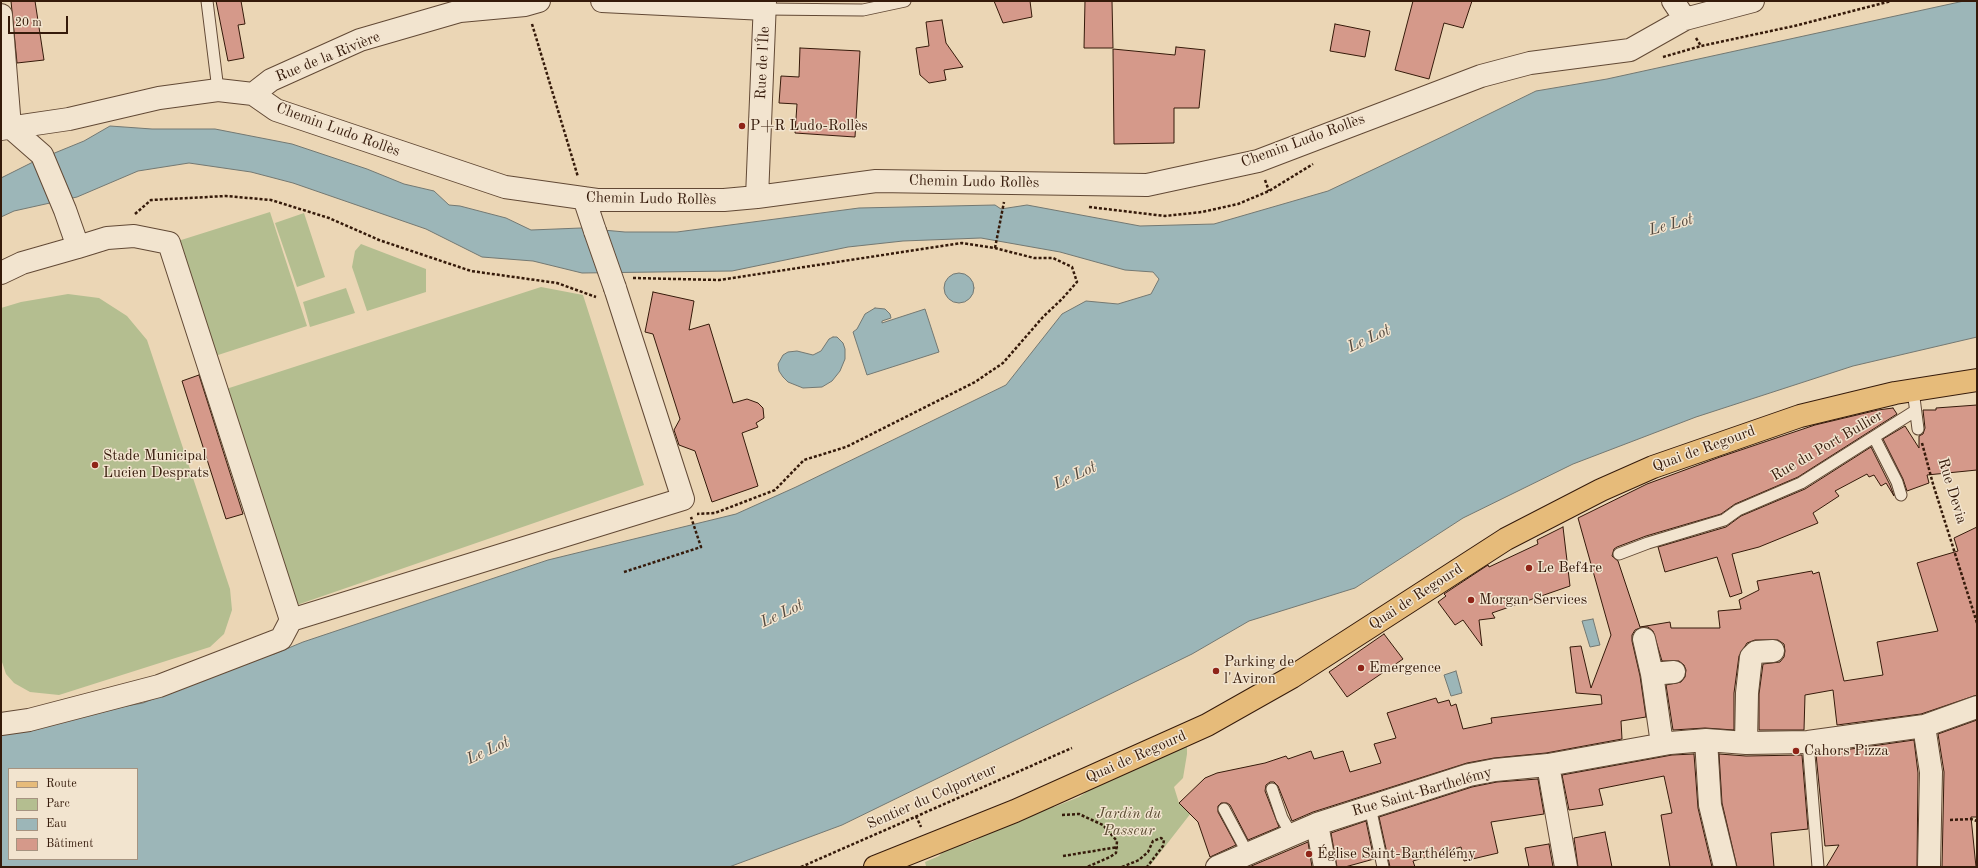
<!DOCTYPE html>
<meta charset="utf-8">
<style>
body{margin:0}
#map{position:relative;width:1978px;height:868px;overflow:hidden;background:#ebd6b5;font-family:"Old Standard TT",serif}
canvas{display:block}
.frame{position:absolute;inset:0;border:2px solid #351a0a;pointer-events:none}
.legend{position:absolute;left:8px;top:768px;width:130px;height:92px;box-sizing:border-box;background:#f2e4cf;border:1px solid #a69380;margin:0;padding:5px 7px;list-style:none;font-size:12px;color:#351a0a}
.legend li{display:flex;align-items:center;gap:8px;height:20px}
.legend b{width:20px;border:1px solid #a69380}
.scale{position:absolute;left:8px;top:16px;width:60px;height:18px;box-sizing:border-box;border:2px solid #351a0a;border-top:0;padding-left:5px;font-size:12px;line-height:14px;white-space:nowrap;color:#351a0a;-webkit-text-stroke:3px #f2e4cf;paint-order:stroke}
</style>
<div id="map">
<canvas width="1978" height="868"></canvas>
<div class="frame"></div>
<ul class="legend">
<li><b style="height:5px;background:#e6bb7a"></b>Route</li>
<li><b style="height:11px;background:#b4be90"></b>Parc</li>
<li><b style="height:11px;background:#9cb6b8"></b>Eau</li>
<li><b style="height:11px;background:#d5998a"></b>Bâtiment</li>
</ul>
<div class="scale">20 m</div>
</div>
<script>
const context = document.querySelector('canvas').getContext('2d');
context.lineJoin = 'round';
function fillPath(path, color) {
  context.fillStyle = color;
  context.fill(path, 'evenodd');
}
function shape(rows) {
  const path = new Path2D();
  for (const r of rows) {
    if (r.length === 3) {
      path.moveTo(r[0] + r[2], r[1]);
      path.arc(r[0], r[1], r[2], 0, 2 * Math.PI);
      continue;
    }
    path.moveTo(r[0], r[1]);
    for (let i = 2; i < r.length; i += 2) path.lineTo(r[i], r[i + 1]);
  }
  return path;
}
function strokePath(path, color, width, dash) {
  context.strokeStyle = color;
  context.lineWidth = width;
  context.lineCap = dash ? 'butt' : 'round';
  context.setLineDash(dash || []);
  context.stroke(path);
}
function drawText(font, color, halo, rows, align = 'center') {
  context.font = font + ' "Old Standard TT",serif';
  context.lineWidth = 3;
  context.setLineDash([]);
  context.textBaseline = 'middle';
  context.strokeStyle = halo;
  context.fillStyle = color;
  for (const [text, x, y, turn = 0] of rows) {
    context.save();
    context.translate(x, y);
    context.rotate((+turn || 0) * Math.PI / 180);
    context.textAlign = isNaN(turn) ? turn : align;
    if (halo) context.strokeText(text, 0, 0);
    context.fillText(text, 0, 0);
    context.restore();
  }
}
fillPath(shape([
 [270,212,307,326,215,356,178,241],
 [304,213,325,277,297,287,275,223],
 [361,244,426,269,426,292,367,311,352,267,355,251],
 [541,287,583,295,644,485,294,606,223,390],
 [346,288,355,313,310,327,303,302],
 [68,294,99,298,127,316,147,340,230,589,232,610,224,634,210,647,59,695,30,692,14,683,6,674,1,659,1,308,21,302],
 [1187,743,1187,754,1183,778,1174,787,1179,803,1191,813,1149,867,926,866,925,862,939,856,944,850,972,842,1005,824,1022,821,1032,810,1052,804,1054,807,1079,797,1085,793,1082,788]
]), '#b4be90');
const water = shape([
 [1964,1,1977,1,1977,337,1853,366,1696,417,1573,464,1463,518,1355,588,1249,621,1192,654,842,825,729,867,1,867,1,729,143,703,253,659,274,654,303,642,548,560,736,514,796,487,1006,385,1062,314,1086,301,1118,304,1151,294,1159,279,1153,272,1125,270,1060,252,981,238,903,241,848,247,732,271,582,273,533,261,482,257,426,229,293,183,251,172,189,163,138,171,77,197,14,211,1,217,1,178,35,161,84,141,110,126,152,129,215,129,292,144,367,169,404,184,434,191,449,205,460,206,506,218,531,230,581,228,625,232,677,232,859,208,995,205,1001,209,1027,205,1140,226,1214,224,1328,191,1448,134,1536,91,1607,79,1964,1],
 [9,769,137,769,137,859,9,859,9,769],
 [959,288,15],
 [875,308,885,309,890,314,891,318,882,321,882,323,925,309,939,352,867,375,853,332,857,329,865,314,875,308],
 [833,337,837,337,843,343,845,349,845,359,840,371,832,381,822,387,803,388,788,382,783,377,779,371,778,364,783,355,788,352,797,351,813,355,821,351,829,339,833,337],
 [1593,619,1600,645,1590,647,1582,621,1593,619],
 [1456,671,1462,693,1451,696,1444,675,1456,671]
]);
fillPath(water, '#9cb6b8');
strokePath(water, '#737872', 1);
const building = shape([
 [11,1,35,1,44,60,17,63,11,1],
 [216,1,241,1,245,24,238,25,244,58,228,61,216,1],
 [994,1,1030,1,1032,17,1003,23,994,1],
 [1085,1,1112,1,1113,48,1084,48,1085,1],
 [1413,1,1472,1,1463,28,1444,23,1429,79,1395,70,1413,1],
 [942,20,946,43,963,67,944,70,946,80,929,83,920,75,916,48,929,46,926,22,942,20],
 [1335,24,1370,31,1365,57,1330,51,1335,24],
 [1176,47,1205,50,1199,108,1174,108,1174,143,1114,144,1113,49,1175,55,1176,47],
 [800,48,860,51,855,137,795,133,797,104,779,103,781,76,799,77,800,48],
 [653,292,694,301,689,330,709,324,733,403,747,399,758,403,763,408,764,418,756,423,758,427,742,433,758,486,712,502,695,451,679,445,674,430,680,419,653,334,645,332,653,292],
 [199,375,243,514,226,519,182,381,199,375],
 [1977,405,1977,470,1927,475,1929,483,1907,491,1903,479,1883,439,1905,426,1919,448,1919,436,1923,434,1925,428,1923,410,1936,410,1936,408,1977,405],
 [1893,408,1897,414,1798,477,1735,504,1721,514,1646,536,1617,547,1614,549,1612,556,1618,561,1640,627,1670,622,1671,628,1720,628,1718,611,1741,609,1739,600,1759,590,1757,581,1812,571,1813,574,1819,572,1844,681,1883,675,1877,642,1938,631,1917,563,1958,551,1954,538,1977,527,1977,695,1921,714,1837,725,1833,690,1805,695,1804,730,1759,730,1759,694,1763,664,1780,662,1784,657,1785,651,1784,644,1778,640,1755,640,1747,643,1739,656,1734,693,1734,730,1705,728,1673,730,1666,685,1681,682,1685,677,1686,670,1684,665,1679,661,1662,661,1653,631,1648,627,1642,627,1635,630,1632,635,1632,641,1640,676,1646,717,1621,721,1622,739,1546,753,1494,758,1467,763,1313,812,1292,821,1278,786,1274,782,1270,782,1266,785,1265,791,1279,827,1248,840,1230,805,1227,803,1221,803,1218,806,1218,812,1236,845,1210,857,1198,822,1179,803,1205,778,1217,773,1265,763,1286,756,1288,759,1311,751,1314,759,1343,751,1350,772,1381,763,1374,744,1396,738,1387,713,1436,698,1438,703,1449,700,1451,706,1456,704,1463,729,1492,723,1491,718,1602,704,1601,695,1576,693,1570,647,1581,646,1591,688,1611,635,1578,518,1647,484,1720,457,1815,425,1878,410,1893,408],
 [1871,447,1890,485,1894,496,1886,483,1881,486,1874,475,1869,477,1867,474,1835,491,1839,496,1813,513,1818,523,1759,547,1732,554,1742,593,1730,597,1717,557,1665,572,1658,547,1726,527,1741,516,1805,489,1871,447],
 [1563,527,1570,586,1492,613,1495,618,1479,620,1482,646,1463,620,1455,625,1438,602,1446,596,1444,594,1488,565,1489,567,1538,544,1537,540,1563,527],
 [1384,634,1403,659,1347,697,1329,672,1384,634],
 [1977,720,1977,817,1971,817,1976,867,1942,867,1944,772,1938,734,1977,720],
 [1914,740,1918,773,1917,867,1826,867,1839,845,1825,846,1816,754,1914,740],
 [1694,754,1698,808,1712,867,1670,867,1661,815,1672,813,1664,776,1599,789,1603,805,1569,810,1562,775,1672,755,1694,754],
 [1719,754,1746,756,1802,755,1808,829,1771,833,1774,867,1737,867,1722,803,1719,754],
 [1538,779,1544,814,1491,822,1498,853,1464,861,1461,847,1413,861,1415,867,1390,867,1379,817,1472,787,1497,782,1538,779],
 [1366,821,1374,859,1345,867,1337,867,1331,833,1366,821],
 [1605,832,1612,867,1578,867,1574,838,1605,832],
 [1308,842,1312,867,1249,867,1308,842],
 [1549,844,1553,867,1529,867,1525,848,1549,844]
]);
fillPath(building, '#d5998a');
strokePath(building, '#351a0a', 1);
const lane = shape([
 [207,1,218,90],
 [765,9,863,10,905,1],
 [1913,390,1918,429],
 [1874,437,1897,482,1901,495],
 [1619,554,1648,543,1724,520,1738,510,1801,483,1915,411],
 [1808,742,1818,867],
 [1272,789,1282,818,1291,834],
 [1370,807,1383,867],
 [1224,809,1248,854]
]);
const street = shape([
 [602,1,765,9],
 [1673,1,1685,19],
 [1,15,10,127],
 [253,94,276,110,505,187,597,200,724,200,757,197,876,181,1147,185,1258,161,1481,76,1530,63,1630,50,1685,19,1753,1],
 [10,127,42,155,65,210,78,247,107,238,134,236,169,243,291,620,683,499,615,288],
 [1,129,69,119,159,98,218,90,253,94,271,80,360,40,460,11,525,5,539,1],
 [757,197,765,1],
 [584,198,595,231],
 [1,273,22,263,78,247],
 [1644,639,1652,674,1662,744],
 [1652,674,1674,672],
 [1,724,29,720,159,686,281,639,291,620],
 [1924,726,1931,772,1929,867],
 [1706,740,1710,805,1725,867],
 [1746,743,1747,693,1751,657,1756,652,1773,651],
 [1548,765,1566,867],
 [1317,824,1325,867],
 [1217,867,1317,824,1469,775,1495,770,1548,765,1670,743,1706,740,1746,743,1808,742,1924,726,1977,707]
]);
const primary = shape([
 [875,867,1015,811,1207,725,1292,677,1506,539,1601,490,1653,467,1800,416,1895,393,1977,380]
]);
strokePath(lane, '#624935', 13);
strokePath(street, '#624935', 24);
strokePath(primary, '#351a0a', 24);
strokePath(shape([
 [532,24,578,177],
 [1696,38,1701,46],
 [1663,57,1701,46,1794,26,1891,1],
 [1265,180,1269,191],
 [1089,207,1165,216,1202,212,1238,204,1269,191,1313,164],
 [135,214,151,200,226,196,271,200,329,218,379,240,471,271,557,283,596,297],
 [995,248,1004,202],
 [633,278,719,280,962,243,995,248,1034,258,1053,258,1072,267,1077,282,1062,299,1043,317,1003,363,975,382,846,447,804,460,775,490,715,513,697,514],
 [1922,443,1933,484,1977,623],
 [624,572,701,547,691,517],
 [1062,815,1079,814,1092,820,1103,825,1117,841,1116,853,1110,857,1087,867],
 [916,816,921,827],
 [1950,820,1971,819,1977,821],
 [1063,856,1118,847],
 [801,867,1072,748],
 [1122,867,1139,860,1148,852,1153,841,1161,838,1164,840,1163,846,1147,867]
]), '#351a0a', 2.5, [3, 2]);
strokePath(lane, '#f2e4cf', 11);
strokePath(street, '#f2e4cf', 22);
strokePath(primary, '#e6bb7a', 22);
const streetBridge = shape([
 [595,231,615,288]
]);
strokePath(streetBridge, '#624935', 24, []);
strokePath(streetBridge, '#f2e4cf', 22);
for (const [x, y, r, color] of [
 [742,126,4,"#8f2418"],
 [95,465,4,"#8f2418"],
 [1529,568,4,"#8f2418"],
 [1471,600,4,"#8f2418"],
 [1361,668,4,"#8f2418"],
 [1216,671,4,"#8f2418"],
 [1796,751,4,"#8f2418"],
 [1309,854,4,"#8f2418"]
]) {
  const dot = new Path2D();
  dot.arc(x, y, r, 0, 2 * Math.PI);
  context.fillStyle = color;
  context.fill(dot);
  strokePath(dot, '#f2e4cf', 1.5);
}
drawText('15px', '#351a0a', '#f2e4cf', [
 ["Rue de la Rivière",328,57,-22],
 ["Rue de l'Île",763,63,-87],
 ["Chemin Ludo Rollès",338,130,20],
 ["Chemin Ludo Rollès",1303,141,-20],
 ["Chemin Ludo Rollès",974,182,1],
 ["Chemin Ludo Rollès",651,199,1],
 ["Rue du Port Bullier",1827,446,-30],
 ["Quai de Regourd",1704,449,-20],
 ["Rue Devia",1952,491,73],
 ["Quai de Regourd",1416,597,-33],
 ["Quai de Regourd",1136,757,-24],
 ["Rue Saint-Barthelémy",1422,792,-16],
 ["Sentier du Colporteur",932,797,-24]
]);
drawText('15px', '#351a0a', '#f2e4cf', [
 ["P+R Ludo-Rollès",750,126],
 ["Stade Municipal",103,456],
 ["Lucien Desprats",103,473],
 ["Le Bef4re",1537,568],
 ["Morgan Services",1479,600],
 ["Parking de",1224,662],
 ["l'Aviron",1224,679],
 ["Emergence",1369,668],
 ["Cahors Pizza",1804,751],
 ["Église Saint-Barthélémy",1317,854]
], 'left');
drawText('italic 15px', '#5b4b32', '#f2e4cf', [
 ["Jardin du",1129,814],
 ["Passeur",1129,831]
]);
drawText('italic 16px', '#54493e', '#f2e4cf', [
 ["Le Lot",1671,225,-15],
 ["Le Lot",1369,339,-25],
 ["Le Lot",1075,476,-25],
 ["Le Lot",782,614,-25],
 ["Le Lot",488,751,-25]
]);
</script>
